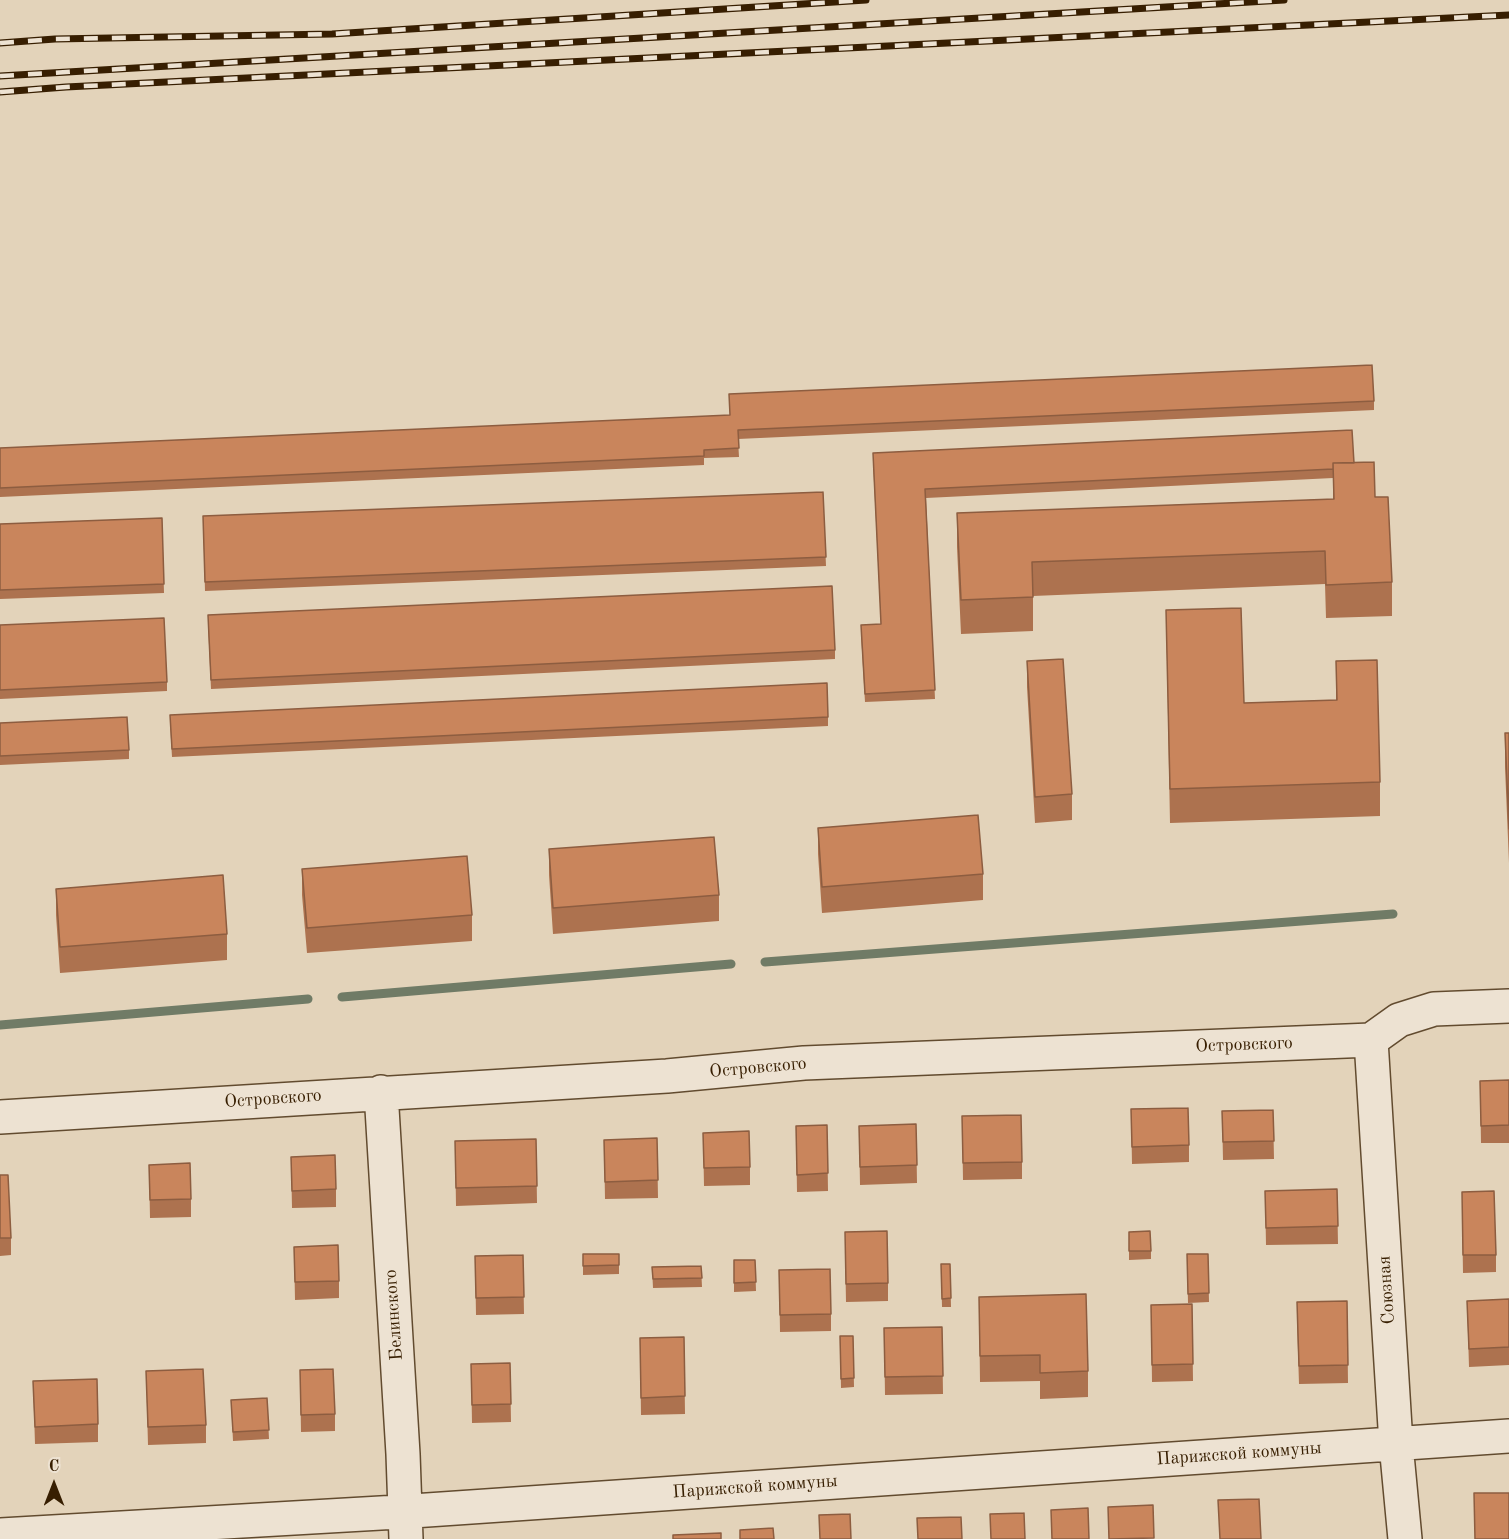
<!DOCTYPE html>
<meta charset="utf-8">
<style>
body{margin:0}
#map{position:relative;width:1509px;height:1539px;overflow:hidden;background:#e3d3ba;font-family:"Old Standard TT",serif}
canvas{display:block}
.north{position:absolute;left:24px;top:1455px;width:60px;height:60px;-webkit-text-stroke:4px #ede2d2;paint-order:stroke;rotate:0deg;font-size:16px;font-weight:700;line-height:24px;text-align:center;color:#371e01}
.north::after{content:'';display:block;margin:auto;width:21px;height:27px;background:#371e01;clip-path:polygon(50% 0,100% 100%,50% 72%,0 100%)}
</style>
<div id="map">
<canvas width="1509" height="1539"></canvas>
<div class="north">С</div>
</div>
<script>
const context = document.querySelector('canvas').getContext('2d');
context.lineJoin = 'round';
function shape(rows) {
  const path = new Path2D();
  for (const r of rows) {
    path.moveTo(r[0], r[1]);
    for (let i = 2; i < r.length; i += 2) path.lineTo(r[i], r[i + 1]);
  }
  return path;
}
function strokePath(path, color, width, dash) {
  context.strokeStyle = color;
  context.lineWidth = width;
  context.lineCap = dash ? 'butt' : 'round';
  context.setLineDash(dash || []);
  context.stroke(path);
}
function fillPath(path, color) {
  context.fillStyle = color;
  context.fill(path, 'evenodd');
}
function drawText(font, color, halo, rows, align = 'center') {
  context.font = font + ' "Old Standard TT",serif';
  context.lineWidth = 5;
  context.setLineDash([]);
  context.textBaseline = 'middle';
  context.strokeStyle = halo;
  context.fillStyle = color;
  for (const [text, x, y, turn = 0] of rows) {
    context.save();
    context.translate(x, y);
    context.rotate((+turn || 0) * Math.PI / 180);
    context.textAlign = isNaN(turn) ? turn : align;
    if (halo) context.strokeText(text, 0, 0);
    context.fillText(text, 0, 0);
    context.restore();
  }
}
strokePath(shape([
 [765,962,1393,914],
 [342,997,731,964],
 [0,1025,308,999]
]), '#707b66', 9);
const street = shape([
 [1371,1040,1396,1444,1405,1539],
 [381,1092,403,1454,406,1539],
 [0,1117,667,1076,804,1063,1371,1040,1399,1020,1434,1009,1509,1006],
 [0,1535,398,1512,1509,1436]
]);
strokePath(street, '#624b2f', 36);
strokePath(street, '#ede2d2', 33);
const rail = shape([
 [0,43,55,39,332,34,866,0],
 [0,76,1284,0],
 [0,92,66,87,1509,15]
]);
strokePath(rail, '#371e01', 7);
strokePath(rail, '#ede2d2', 4.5, [14]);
fillPath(shape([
 [1374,401,1374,410,738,439,739,457,704,458,704,465,0,497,0,448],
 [873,462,1354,463,1375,497,1392,582,1392,616,1326,618,1325,584,1033,596,1033,631,961,634,957,547,957,513,1333,499,1333,478,926,498,935,699,865,702,861,634,881,624],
 [823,492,826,566,205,591,203,516],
 [162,518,164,593,0,599,0,524],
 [1166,610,1244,703,1336,700,1336,661,1380,782,1380,816,1170,823],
 [208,624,835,650,835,659,211,689],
 [0,625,167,682,167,691,0,699],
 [1027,661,1072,794,1072,820,1035,823,1027,687],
 [828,717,828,726,172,757,170,723],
 [0,723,129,750,129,759,0,765],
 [1505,733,1509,733,1509,863,1505,767],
 [818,828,983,874,983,900,822,913,818,854],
 [549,849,719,895,719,921,553,934,549,875],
 [302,869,472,915,472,941,307,953,302,895],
 [56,889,227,934,227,960,60,973,56,915],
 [1509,1080,1509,1143,1481,1143,1480,1081],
 [1131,1109,1189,1145,1189,1162,1132,1164],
 [1273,1110,1274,1159,1223,1160,1222,1111],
 [962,1116,1022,1162,1022,1179,963,1180],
 [916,1124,917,1183,860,1185,859,1126],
 [827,1125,828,1191,797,1192,796,1126],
 [703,1133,750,1167,750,1185,704,1186],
 [657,1138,658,1198,605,1199,604,1140],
 [536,1139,537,1203,456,1206,455,1141],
 [291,1157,336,1189,336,1207,292,1208],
 [149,1165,191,1199,191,1217,150,1218],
 [0,1175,11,1238,11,1255,0,1256],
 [1337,1189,1338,1244,1266,1245,1265,1191],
 [1462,1209,1496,1255,1496,1272,1463,1273],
 [1129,1232,1151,1251,1151,1259,1129,1260],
 [294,1247,339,1281,339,1298,295,1300],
 [845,1249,888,1283,888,1301,846,1302],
 [583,1254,619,1254,619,1274,583,1275],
 [1187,1254,1208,1254,1209,1302,1188,1303],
 [523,1255,524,1314,476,1315,475,1256],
 [734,1260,755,1260,756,1291,734,1292],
 [941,1264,950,1264,951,1307,942,1307],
 [701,1266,702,1287,653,1288,652,1267],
 [779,1270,831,1314,831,1331,780,1332],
 [979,1297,1088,1371,1088,1397,1040,1399,1040,1381,980,1382],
 [1509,1299,1509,1365,1469,1367,1467,1301],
 [1347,1301,1348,1383,1299,1384,1297,1320],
 [1192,1304,1193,1381,1152,1382,1151,1305],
 [942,1327,943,1394,885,1395,884,1328],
 [840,1336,853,1336,854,1387,841,1388],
 [684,1337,685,1414,641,1415,640,1338],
 [510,1363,511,1422,472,1423,471,1364],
 [300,1370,335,1414,335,1431,301,1432],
 [146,1371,206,1425,206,1443,148,1445],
 [33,1381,98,1424,98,1442,35,1444],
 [267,1398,269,1439,233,1441,231,1400]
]), '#ad724f');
const building = shape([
 [1372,365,1374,401,738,430,739,448,704,450,704,456,0,488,0,448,730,415,729,394,1372,365],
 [1352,430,1354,463,1333,463,1333,469,925,489,935,690,865,694,861,625,881,624,873,453,1352,430],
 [1374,462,1375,497,1388,497,1392,582,1326,585,1325,551,1032,562,1033,597,961,600,957,513,1334,499,1333,463,1374,462],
 [823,492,826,557,205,582,203,516,823,492],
 [162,518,164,584,0,590,0,524,162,518],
 [832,586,835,650,211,680,208,615,832,586],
 [1241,608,1244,703,1337,700,1336,661,1377,660,1380,782,1170,789,1166,610,1241,608],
 [164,618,167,682,0,690,0,625,164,618],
 [1063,659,1072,794,1035,797,1027,661,1063,659],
 [827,683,828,717,172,749,170,715,827,683],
 [127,717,129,750,0,756,0,723,127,717],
 [1505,733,1509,733,1509,829,1505,733],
 [978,815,983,874,822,887,818,828,978,815],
 [714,837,719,895,553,908,549,849,714,837],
 [467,856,472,915,307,928,302,869,467,856],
 [223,875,227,934,60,947,56,889,223,875],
 [1509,1080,1509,1125,1481,1126,1480,1081,1509,1080],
 [1188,1108,1189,1145,1132,1147,1131,1109,1188,1108],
 [1273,1110,1274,1141,1223,1142,1222,1111,1273,1110],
 [1021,1115,1022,1162,963,1163,962,1116,1021,1115],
 [916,1124,917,1165,860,1167,859,1126,916,1124],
 [827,1125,828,1173,797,1175,796,1126,827,1125],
 [749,1131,750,1167,704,1168,703,1133,749,1131],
 [657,1138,658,1180,605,1182,604,1140,657,1138],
 [536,1139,537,1186,456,1188,455,1141,536,1139],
 [335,1155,336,1189,292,1191,291,1157,335,1155],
 [190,1163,191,1199,150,1200,149,1165,190,1163],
 [0,1175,8,1175,11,1238,0,1238,0,1175],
 [1337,1189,1338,1226,1266,1228,1265,1191,1337,1189],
 [1494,1191,1496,1255,1463,1255,1462,1192,1494,1191],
 [887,1231,888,1283,846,1284,845,1232,887,1231],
 [1150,1231,1151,1251,1129,1251,1129,1232,1150,1231],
 [338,1245,339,1281,295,1282,294,1247,338,1245],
 [583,1254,619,1254,619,1265,583,1266,583,1254],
 [1187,1254,1208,1254,1209,1293,1188,1294,1187,1254],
 [523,1255,524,1297,476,1298,475,1256,523,1255],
 [734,1260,755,1260,756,1282,734,1283,734,1260],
 [941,1264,950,1264,951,1298,942,1299,941,1264],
 [701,1266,702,1278,653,1279,652,1267,701,1266],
 [830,1269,831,1314,780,1315,779,1270,830,1269],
 [1086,1294,1088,1371,1040,1373,1040,1355,980,1356,979,1297,1086,1294],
 [1509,1299,1509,1347,1469,1349,1467,1301,1509,1299],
 [1347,1301,1348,1365,1299,1366,1297,1302,1347,1301],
 [1192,1304,1193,1364,1152,1365,1151,1305,1192,1304],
 [942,1327,943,1376,885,1377,884,1328,942,1327],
 [840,1336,853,1336,854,1378,841,1379,840,1336],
 [684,1337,685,1396,641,1398,640,1338,684,1337],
 [510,1363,511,1404,472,1405,471,1364,510,1363],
 [203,1369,206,1425,148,1427,146,1371,203,1369],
 [333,1369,335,1414,301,1415,300,1370,333,1369],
 [97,1379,98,1424,35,1427,33,1381,97,1379],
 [267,1398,269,1430,233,1432,231,1400,267,1398],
 [1474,1493,1509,1493,1509,1539,1475,1539,1474,1493],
 [1259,1499,1261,1539,1220,1539,1218,1500,1259,1499],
 [1153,1505,1154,1538,1109,1539,1108,1507,1153,1505],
 [1088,1508,1089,1539,1052,1539,1051,1510,1088,1508],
 [1024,1513,1025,1539,991,1539,990,1514,1024,1513],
 [850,1514,851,1539,820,1539,819,1515,850,1514],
 [961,1517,962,1539,918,1539,917,1518,961,1517],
 [773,1528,774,1539,740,1539,740,1530,773,1528],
 [721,1533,721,1539,673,1539,673,1535,721,1533]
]);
fillPath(building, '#c9855c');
strokePath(building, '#8d5d40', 1.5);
drawText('18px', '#371e01', '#ede2d2', [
 ["Островского",1244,1045,-2],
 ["Островского",758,1068,-5],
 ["Островского",273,1099,-4],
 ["Союзная",1387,1290,-94],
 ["Белинского",394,1315,-94],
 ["Парижской коммуны",1239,1454,-4],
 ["Парижской коммуны",755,1487,-4]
]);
</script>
